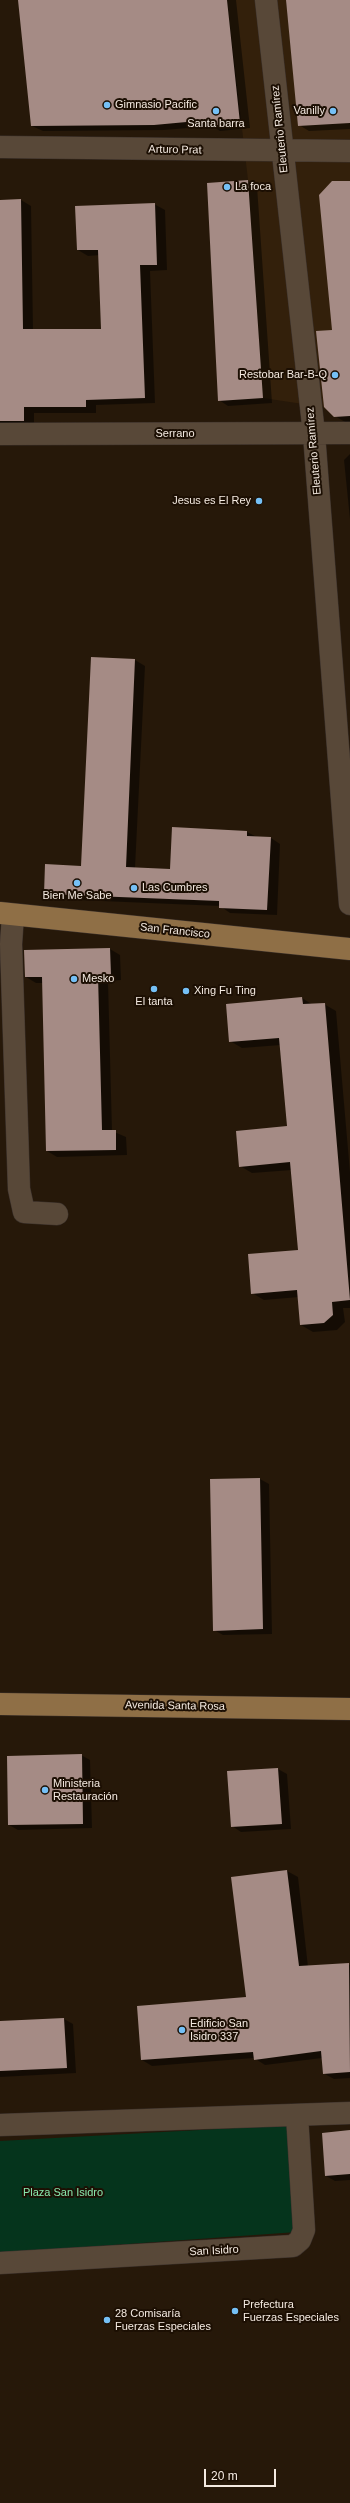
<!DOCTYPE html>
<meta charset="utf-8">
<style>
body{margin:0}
#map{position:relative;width:350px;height:2503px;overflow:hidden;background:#261809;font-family:Helvetica,sans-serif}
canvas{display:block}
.scale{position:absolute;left:204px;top:2469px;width:72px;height:18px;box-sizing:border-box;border:2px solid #f4eae1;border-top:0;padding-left:5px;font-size:12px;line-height:14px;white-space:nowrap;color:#f4eae1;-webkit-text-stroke:3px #1c0f03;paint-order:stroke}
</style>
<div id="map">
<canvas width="350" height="2503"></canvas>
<div class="scale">20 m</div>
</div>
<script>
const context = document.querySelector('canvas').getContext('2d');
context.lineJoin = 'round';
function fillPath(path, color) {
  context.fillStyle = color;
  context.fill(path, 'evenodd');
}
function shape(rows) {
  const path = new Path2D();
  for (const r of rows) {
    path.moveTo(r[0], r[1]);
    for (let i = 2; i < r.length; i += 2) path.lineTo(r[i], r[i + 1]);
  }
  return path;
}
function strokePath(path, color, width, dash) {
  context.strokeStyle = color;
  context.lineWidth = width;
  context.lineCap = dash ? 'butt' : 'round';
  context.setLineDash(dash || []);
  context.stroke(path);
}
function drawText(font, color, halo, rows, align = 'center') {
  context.font = font + ' Helvetica,sans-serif';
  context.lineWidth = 4;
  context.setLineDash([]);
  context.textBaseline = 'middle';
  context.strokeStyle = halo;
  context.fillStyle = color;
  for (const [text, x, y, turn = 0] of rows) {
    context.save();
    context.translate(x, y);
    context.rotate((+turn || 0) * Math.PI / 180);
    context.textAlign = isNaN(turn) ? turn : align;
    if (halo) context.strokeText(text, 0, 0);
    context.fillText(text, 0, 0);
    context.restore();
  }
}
fillPath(shape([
 [227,0,350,0,350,416,334,417,323,407,263,398,248,180]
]), '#33200b');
fillPath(shape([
 [290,2125,297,2232,0,2253,0,2141]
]), '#05341c');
fillPath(shape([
 [19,0,236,0,250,128,220,131,212,126,164,130,43,131,32,126],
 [286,0,350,0,350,129,309,131,299,125],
 [248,181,257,186,272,403,228,406,219,400],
 [350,182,350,422,345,422,335,416,334,331],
 [21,200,31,206,33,330,102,330,100,255,88,256,78,250,154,204,165,210,167,270,150,271,155,403,96,405,96,413,34,413,34,426,0,427,0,201],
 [350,454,350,519,344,460],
 [135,660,145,666,135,868,171,870,173,828,247,832,257,837,271,838,280,844,277,915,230,913,220,906,54,899,45,893,82,867],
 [110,949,120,955,121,980,108,981,112,1131,126,1137,127,1155,57,1157,47,1151,43,983,36,983,26,977],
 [302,998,313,1005,324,1004,336,1011,350,1172,350,1308,343,1308,345,1322,337,1330,313,1332,301,1325,299,1297,264,1300,252,1293,299,1251,292,1170,252,1173,240,1166,288,1127,281,1045,242,1048,230,1041],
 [260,1479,269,1484,272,1634,223,1635,214,1630],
 [81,1755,90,1760,92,1828,18,1830,9,1825],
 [278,1769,287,1774,291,1829,241,1832,232,1826,228,1772],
 [287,1871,298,1877,308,1967,350,1965,350,2078,334,2079,323,2073,322,2058,265,2065,254,2058,152,2066,142,2060,247,1998,232,1878],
 [64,2019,73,2024,76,2073,0,2077,0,2022],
 [350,2131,350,2180,335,2181,326,2176]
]), '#0007');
fillPath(shape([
 [18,0,227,0,240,123,209,126,208,120,154,125,31,126],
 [286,0,350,0,350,123,298,126],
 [248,180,263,398,218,401,207,183],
 [332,181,350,181,350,416,334,417,324,407,316,331,332,330,319,195],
 [21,199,23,329,101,329,98,250,77,250,75,206,155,203,157,265,140,265,145,398,86,400,86,407,24,407,24,421,0,421,0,200],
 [91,657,135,659,126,867,170,869,172,827,247,831,247,836,271,837,267,910,219,908,219,901,44,894,45,864,81,866],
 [110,948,111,975,98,975,102,1130,116,1130,116,1150,46,1151,42,977,25,977,24,950],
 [302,997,303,1004,325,1003,350,1300,332,1302,333,1315,324,1323,300,1325,297,1290,251,1294,248,1254,298,1250,290,1162,239,1167,236,1131,287,1126,279,1038,229,1042,226,1004],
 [260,1478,263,1629,213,1631,210,1479],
 [82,1754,83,1824,8,1825,7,1756],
 [278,1768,282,1824,231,1827,227,1771],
 [287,1870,299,1966,349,1963,350,2072,323,2074,321,2051,254,2060,253,2052,141,2060,137,2006,246,1997,231,1877],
 [64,2018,67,2068,0,2071,0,2021],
 [350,2130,350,2174,325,2176,322,2133]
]), '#a58b85');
const minor = shape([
 [266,0,314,434,350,904],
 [0,147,350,151],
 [0,434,350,433],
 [13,915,11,944,19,1189,24,1212,57,1214],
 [0,2125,350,2113],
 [0,2263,293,2246,300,2240,304,2230,297,2115]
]);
const major = shape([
 [0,913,350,949],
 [0,1704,350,1709]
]);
strokePath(minor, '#3c322d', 23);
strokePath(major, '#3c322d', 23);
strokePath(minor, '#584838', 22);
strokePath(major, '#8f6f46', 22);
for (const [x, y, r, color] of [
 [107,105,4,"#75c0f6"],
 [216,111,4,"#75c0f6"],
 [333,111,4,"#75c0f6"],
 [227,187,4,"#75c0f6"],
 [335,375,4,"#75c0f6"],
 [259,501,4,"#75c0f6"],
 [77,883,4,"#75c0f6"],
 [134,888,4,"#75c0f6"],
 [74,979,4,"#75c0f6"],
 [154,989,4,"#75c0f6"],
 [186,991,4,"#75c0f6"],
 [45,1790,4,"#75c0f6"],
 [182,2030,4,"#75c0f6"],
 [235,2311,4,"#75c0f6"],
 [107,2320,4,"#75c0f6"]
]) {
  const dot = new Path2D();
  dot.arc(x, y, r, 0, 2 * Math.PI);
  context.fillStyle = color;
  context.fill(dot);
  strokePath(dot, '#1c0f03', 1.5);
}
drawText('11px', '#f4eae1', '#1c0f03', [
 ["Gimnasio Pacific",115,105],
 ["Vanilly",325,111,"right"],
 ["Santa barra",216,124,"center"],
 ["La foca",235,187],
 ["Restobar Bar-B-Q",327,375,"right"],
 ["Jesus es El Rey",251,501,"right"],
 ["Las Cumbres",142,888],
 ["Bien Me Sabe",77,896,"center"],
 ["Mesko",82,979],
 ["Xing Fu Ting",194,991],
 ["El tanta",154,1002,"center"],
 ["Ministeria",53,1784],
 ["Restauración",53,1797],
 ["Edificio San",190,2024],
 ["Isidro 337",190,2037],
 ["Prefectura",243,2305],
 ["Fuerzas Especiales",243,2318],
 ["28 Comisaría",115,2314],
 ["Fuerzas Especiales",115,2327]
], 'left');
drawText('11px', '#f4eae1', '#1c0f03', [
 ["Eleuterio Ramírez",280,129,-96],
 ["Arturo Prat",175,150,1],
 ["Serrano",175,434],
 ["Eleuterio Ramírez",314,451,-95],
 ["San Francisco",175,931,6],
 ["Avenida Santa Rosa",175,1706,1],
 ["San Isidro",214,2251,-3]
]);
drawText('11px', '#8ae8ae', '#1c0f03', [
 ["Plaza San Isidro",63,2193]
]);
</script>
